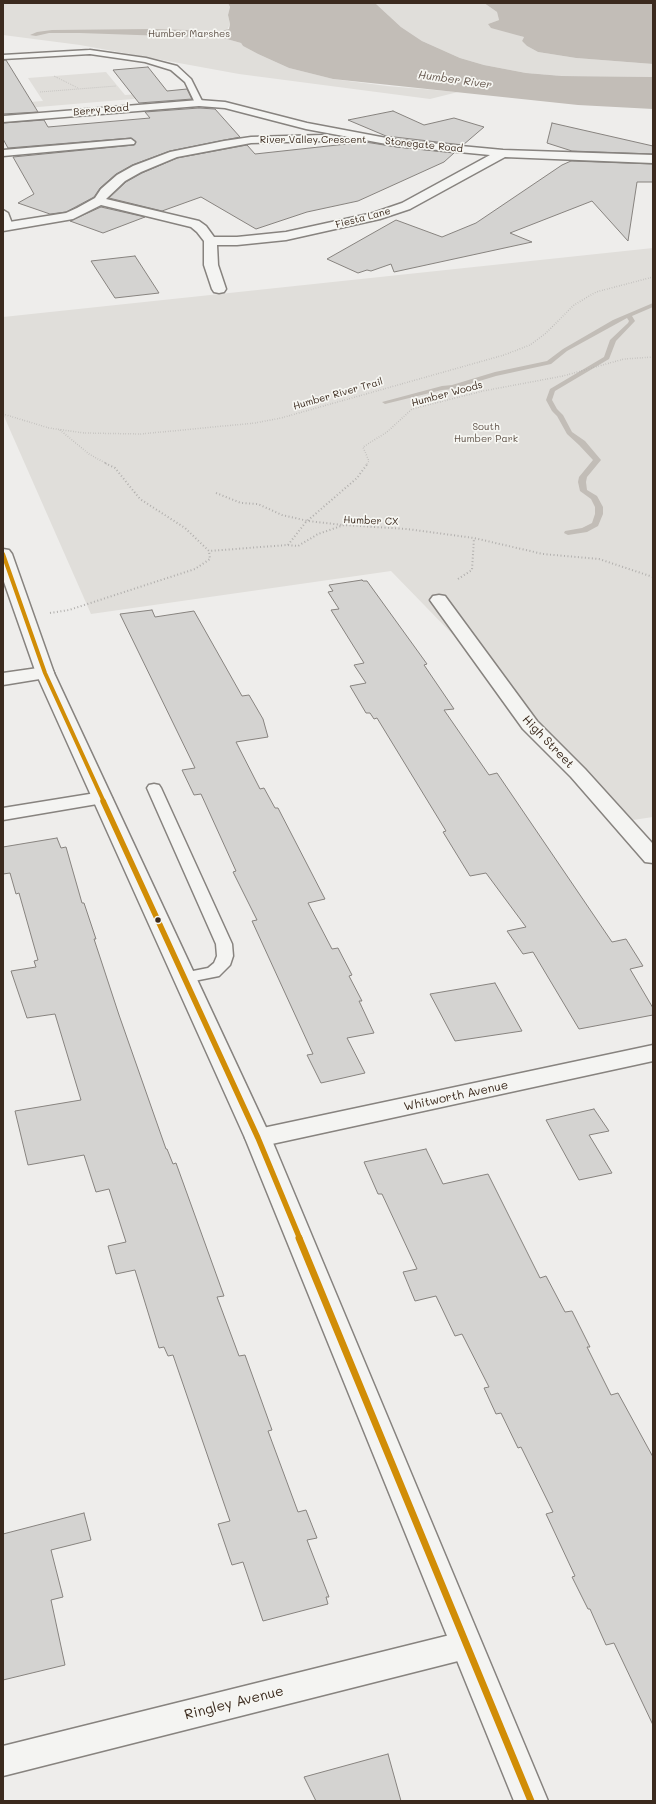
<!DOCTYPE html>
<style>
body{margin:0}
#map{position:relative;width:656px;height:1804px;overflow:hidden;background:#eeedeb;font-family:Mali,sans-serif}
canvas{display:block}
.frame{position:absolute;inset:0;border:4px solid #3b2a1e;pointer-events:none}
</style>
<div id="map">
<canvas width="656" height="1804"></canvas>
<div class="frame"></div>
</div>
<script>
const context = document.querySelector('canvas').getContext('2d');
context.lineJoin = 'round';
function fillPath(path, color) {
  context.fillStyle = color;
  context.fill(path, 'evenodd');
}
function shape(rows) {
  const path = new Path2D();
  for (const r of rows) {
    path.moveTo(r[0], r[1]);
    for (let i = 2; i < r.length; i += 2) path.lineTo(r[i], r[i + 1]);
  }
  return path;
}
function strokePath(path, color, width, dash) {
  context.strokeStyle = color;
  context.lineWidth = width;
  context.lineCap = dash ? 'butt' : 'round';
  context.setLineDash(dash || []);
  context.stroke(path);
}
function drawText(font, color, halo, rows, align = 'center') {
  context.font = font + ' Mali,sans-serif';
  context.lineWidth = 3.5;
  context.setLineDash([]);
  context.textBaseline = 'middle';
  context.strokeStyle = halo;
  context.fillStyle = color;
  for (const [text, x, y, turn = 0] of rows) {
    context.save();
    context.translate(x, y);
    context.rotate((+turn || 0) * Math.PI / 180);
    context.textAlign = isNaN(turn) ? turn : align;
    if (halo) context.strokeText(text, 0, 0);
    context.fillText(text, 0, 0);
    context.restore();
  }
}
fillPath(shape([
 [3,3,228,3,230,7,228,15,230,24,223,38,241,43,243,46,258,54,289,68,333,79,387,86,458,92,430,99,239,74,80,45,3,35],
 [375,3,484,3,497,12,499,20,488,24,524,37,522,41,527,46,538,52,576,58,653,64,653,77,562,76,526,73,484,65,460,58,422,41,401,27],
 [106,72,125,95,164,92,168,96,3,110,3,104,43,101,28,78],
 [653,248,653,817,633,820,391,571,91,614,3,414,3,317]
]), '#e0deda');
fillPath(shape([
 [228,3,375,3,401,27,422,41,460,58,484,65,526,73,562,76,653,77,653,109,578,105,333,79,289,68,258,54,243,46,241,43,223,38,80,33,49,33,36,36,30,35,37,32,52,30,152,29,221,31,229,29,230,24,228,15,230,7],
 [484,3,653,3,653,64,576,58,538,52,527,46,522,41,524,37,491,28,488,24,499,20,497,12]
]), '#c2bdb7');
fillPath(shape([
 [653,303,653,307,632,316,635,321,616,341,609,359,555,391,552,400,557,409,563,415,572,432,585,441,601,460,587,477,586,482,587,490,597,496,603,507,603,514,598,526,587,532,568,535,564,533,565,531,582,528,592,523,595,514,595,507,591,499,580,491,578,482,579,477,593,460,579,445,567,434,557,416,552,411,546,400,550,389,604,357,610,340,628,323,629,321,627,318,567,351,551,364,496,376,453,389,442,390,385,404,382,402,442,386,452,385,495,372,547,361,563,349,613,320,653,303]
]), '#c2bdb7');
const building = shape([
 [3,60,6,60,38,112,3,114,3,60],
 [148,67,167,91,187,89,192,99,139,103,113,70,148,67],
 [199,108,215,109,240,137,170,151,132,165,116,174,100,188,94,197,66,212,50,214,18,203,34,194,13,157,134,145,136,142,131,138,8,148,3,139,3,123,44,120,48,127,150,118,145,112,199,108],
 [393,111,424,125,454,118,484,127,463,145,386,136,348,120,393,111],
 [552,123,653,146,653,154,572,151,547,143,552,123],
 [365,142,397,147,454,153,444,162,358,201,307,212,256,229,201,197,162,211,109,198,126,182,142,173,177,158,247,145,255,154,365,142],
 [571,161,653,164,653,182,637,182,628,241,592,201,510,233,532,242,394,272,391,264,371,271,367,270,358,273,327,259,396,220,442,237,476,223,562,165,571,161],
 [101,207,145,217,103,233,70,221,101,207],
 [135,256,159,293,115,298,91,261,135,256],
 [362,580,363,581,367,581,427,664,424,665,454,709,444,710,489,775,497,773,612,942,626,939,643,966,630,969,653,1008,653,1015,579,1029,533,952,523,954,507,931,526,927,486,873,470,876,443,832,446,831,377,718,374,719,370,713,366,713,350,686,366,683,354,665,364,663,331,610,339,609,328,592,333,591,329,585,362,580],
 [152,610,155,617,194,611,242,696,249,695,263,719,268,737,236,742,260,789,264,788,275,808,278,808,325,899,308,903,332,949,338,948,352,975,349,976,362,1001,359,1001,374,1033,347,1038,365,1073,321,1083,307,1055,313,1054,252,921,257,920,233,872,236,871,201,794,194,795,182,770,195,768,120,614,152,610],
 [57,838,61,848,66,847,82,903,84,903,96,939,94,939,119,1015,166,1149,167,1149,173,1164,176,1163,224,1296,217,1297,239,1356,245,1355,272,1430,268,1431,298,1512,306,1510,317,1538,307,1540,329,1597,326,1597,328,1604,263,1621,243,1562,232,1565,218,1524,230,1521,173,1355,168,1356,164,1347,159,1348,135,1270,116,1274,108,1246,126,1242,109,1189,96,1192,84,1155,28,1165,15,1111,81,1100,55,1014,27,1018,11,971,36,967,34,961,38,960,19,893,16,894,10,873,3,874,3,847,57,838],
 [495,983,522,1031,455,1041,430,994,495,983],
 [594,1109,609,1131,589,1135,612,1173,579,1180,546,1120,594,1109],
 [426,1149,443,1184,488,1174,540,1278,546,1276,565,1312,572,1311,590,1347,587,1347,611,1395,618,1393,653,1457,653,1725,614,1643,606,1645,590,1609,588,1609,572,1577,575,1576,546,1514,553,1512,521,1447,518,1448,501,1413,496,1414,484,1388,489,1387,462,1334,455,1336,436,1296,415,1301,403,1272,417,1269,382,1194,378,1194,364,1162,426,1149],
 [84,1513,91,1540,51,1550,63,1597,51,1600,65,1665,3,1680,3,1534,84,1513],
 [388,1754,401,1801,316,1801,304,1777,388,1754]
]);
fillPath(building, '#d4d3d1');
strokePath(building, '#87837f', 1);
const service = shape([
 [90,50,146,58,177,66,191,79,203,103,199,105,196,105,185,82,171,70,145,62,90,54,3,59,3,55,90,50],
 [131,139,135,142,134,144,3,156,3,150,131,139],
 [3,210,8,213,13,226,11,228,5,228,3,226,3,210],
 [154,784,159,785,161,788,232,944,233,956,230,965,219,976,184,983,178,982,176,978,178,974,208,968,214,963,217,956,216,944,147,788,149,785,154,784]
]);
const minor = shape([
 [199,100,225,102,307,123,397,140,503,150,653,155,653,163,505,157,410,209,380,219,286,240,237,245,217,245,218,265,226,289,224,292,219,293,214,292,212,289,204,265,204,241,197,232,191,227,101,205,73,219,3,231,3,223,66,213,77,208,95,198,101,189,117,175,133,166,170,152,224,141,251,137,323,135,329,138,323,141,251,143,177,157,141,172,125,181,106,199,199,221,206,226,214,237,237,237,286,232,373,213,402,203,490,155,397,146,306,129,225,108,199,106,3,122,3,116,199,100],
 [439,595,445,596,537,721,585,769,653,844,653,863,645,862,571,777,523,729,430,600,433,596,439,595],
 [45,667,52,669,54,673,52,677,3,685,3,673,45,667],
 [102,792,109,794,112,798,109,802,3,820,3,808,102,792],
 [653,1045,653,1061,258,1147,249,1144,245,1138,249,1132,258,1129,653,1045],
 [466,1631,477,1635,482,1645,477,1655,466,1659,3,1776,3,1746,466,1631]
]);
const tertiary = shape([
 [3,549,9,550,12,554,54,673,271,1138,548,1801,514,1801,245,1138,36,673,3,579,3,549]
]);
strokePath(service, '#87837f', 3);
strokePath(minor, '#87837f', 3);
strokePath(tertiary, '#87837f', 3);
strokePath(shape([
 [54,76,78,88],
 [40,92,116,86]
]), '#b1afad', 1, [0.5, 1.5]);
strokePath(shape([
 [3,414,49,428,84,433,141,434,255,423,281,418,504,355,530,345,546,333,574,305,596,292,653,277],
 [60,430,89,454,107,464],
 [367,464,369,461,363,447,387,432,412,409,483,391,563,376,624,359,653,357]
]), '#b1afad', 1.5, [0.5, 2]);
strokePath(shape([
 [105,463,115,468,140,499,185,528,209,551,287,545,298,546,318,534,344,525,407,529,474,538,543,554,599,559,653,577],
 [216,493,241,503,258,504,282,515,308,521,343,525],
 [288,545,306,522,357,478,368,463],
 [458,579,472,570,474,538],
 [50,613,69,610,195,569,210,559,209,551]
]), '#b1afad', 2, [1, 2.5]);
fillPath(service, '#f4f4f2');
fillPath(minor, '#f4f4f2');
fillPath(tertiary, '#f4f4f2');
strokePath(shape([
 [3,554,45,673,104,802]
]), '#d18d06', 4);
strokePath(shape([
 [103,801,258,1138,300,1239]
]), '#d18d06', 5.5);
strokePath(shape([
 [299,1238,531,1801]
]), '#d18d06', 7);
for (const [x, y, r, color] of [
 [158,920,3.5,"#3b2a1e"]
]) {
  const dot = new Path2D();
  dot.arc(x, y, r, 0, 2 * Math.PI);
  context.fillStyle = color;
  context.fill(dot);
  strokePath(dot, '#f6f6f2', 1.5);
}
drawText('10px', '#61544a', '#f6f6f2', [
 ["Humber Marshes",189,34],
 ["South",486,427],
 ["Humber Park",486,439]
]);
drawText('10px', '#3b2a1e', '#f6f6f2', [
 ["Berry Road",101,110,-5],
 ["River Valley Crescent",313,140],
 ["Stonegate Road",424,145,6],
 ["Fiesta Lane",363,218,-15],
 ["Humber River Trail",338,394,-16],
 ["Humber Woods",447,394,-15],
 ["Humber CX",371,521,2]
]);
drawText('italic 11px', '#64564c', '#f6f6f2', [
 ["Humber River",455,80,8]
]);
drawText('12px', '#3b2a1e', '#f6f6f2', [
 ["High Street",548,742,46],
 ["Whitworth Avenue",456,1096,-12]
]);
drawText('14px', '#3b2a1e', '#f6f6f2', [
 ["Ringley Avenue",234,1703,-14]
]);
</script>
